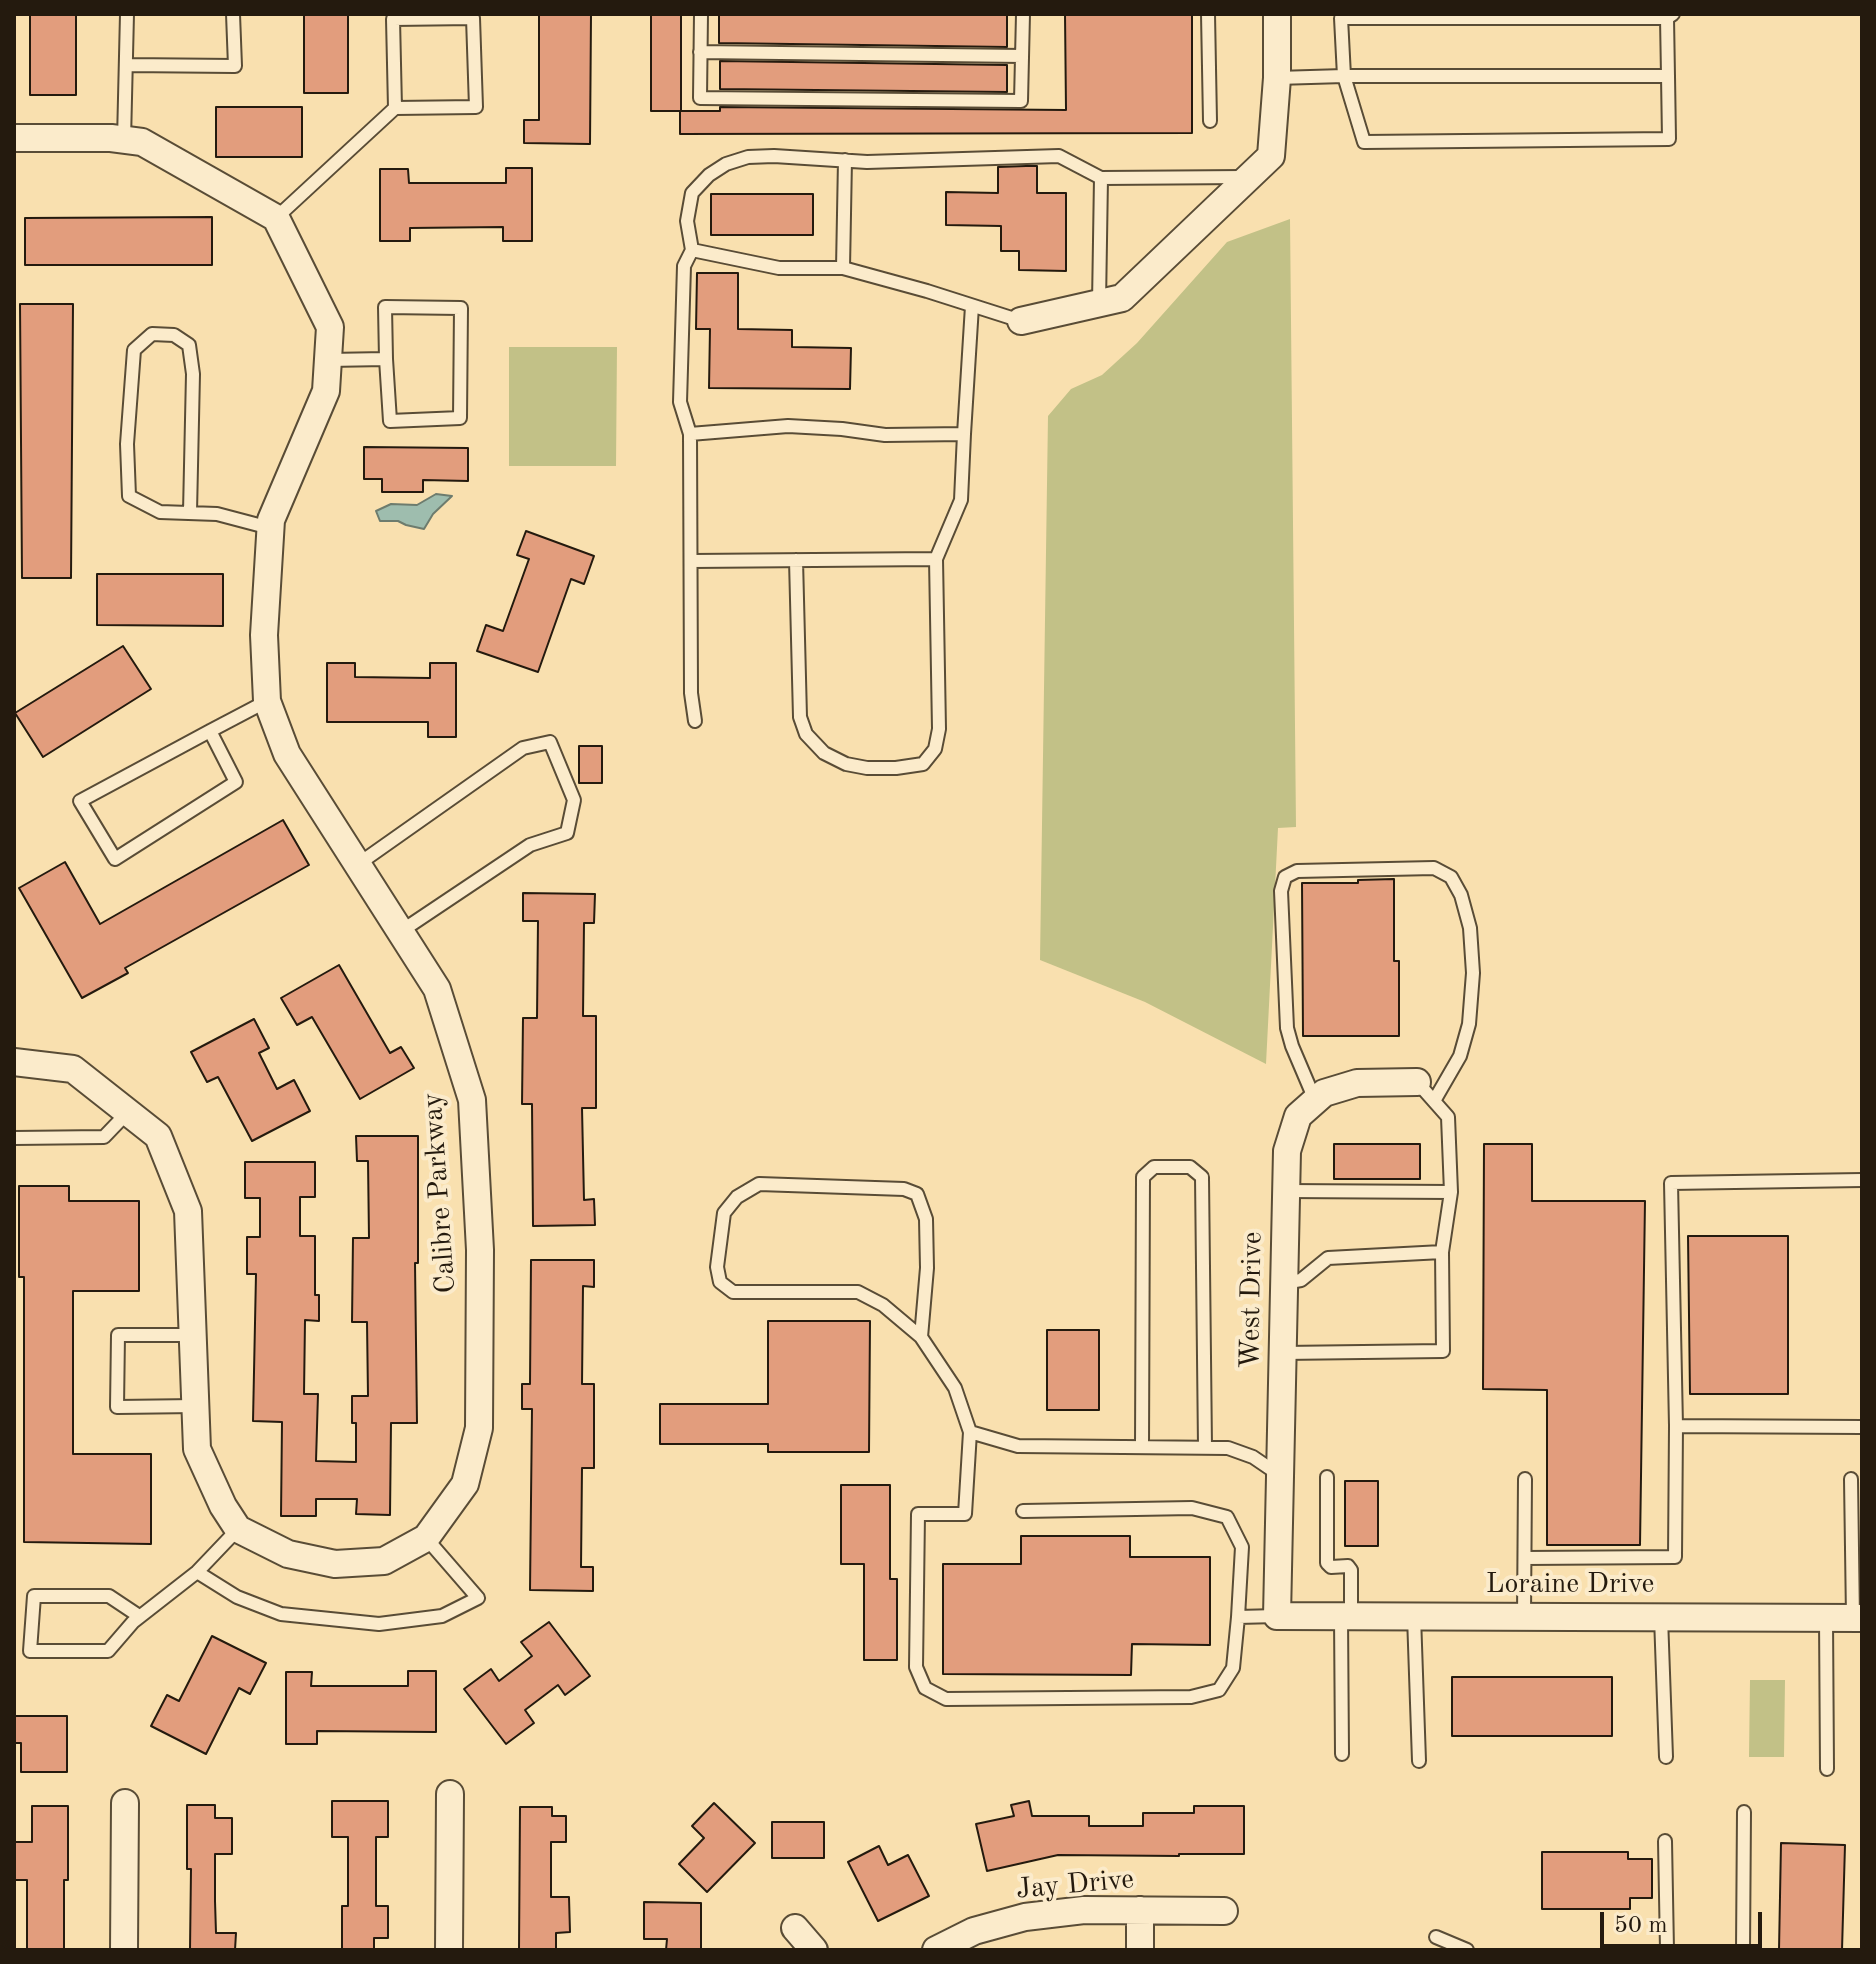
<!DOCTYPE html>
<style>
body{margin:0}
#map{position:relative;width:1876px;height:1964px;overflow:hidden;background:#f9e0af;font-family:"Old Standard TT",serif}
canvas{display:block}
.frame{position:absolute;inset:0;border:16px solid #241a0e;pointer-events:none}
.scale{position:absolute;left:1600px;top:1912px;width:162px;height:36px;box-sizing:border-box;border:4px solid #241a0e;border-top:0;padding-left:10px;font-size:24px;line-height:28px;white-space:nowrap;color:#241a0e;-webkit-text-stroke:6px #fbebcb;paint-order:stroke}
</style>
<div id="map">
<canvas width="1876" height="1964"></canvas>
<div class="frame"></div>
<div class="scale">50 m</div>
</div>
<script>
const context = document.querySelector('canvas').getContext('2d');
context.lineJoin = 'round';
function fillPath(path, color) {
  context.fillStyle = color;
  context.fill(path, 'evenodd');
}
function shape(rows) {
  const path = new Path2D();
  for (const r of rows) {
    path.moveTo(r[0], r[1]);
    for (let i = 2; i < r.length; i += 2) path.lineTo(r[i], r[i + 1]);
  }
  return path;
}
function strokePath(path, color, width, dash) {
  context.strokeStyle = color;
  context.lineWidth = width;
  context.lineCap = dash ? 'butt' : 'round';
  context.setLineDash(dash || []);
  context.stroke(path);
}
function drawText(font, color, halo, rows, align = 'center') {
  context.font = font + ' "Old Standard TT",serif';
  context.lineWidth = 8;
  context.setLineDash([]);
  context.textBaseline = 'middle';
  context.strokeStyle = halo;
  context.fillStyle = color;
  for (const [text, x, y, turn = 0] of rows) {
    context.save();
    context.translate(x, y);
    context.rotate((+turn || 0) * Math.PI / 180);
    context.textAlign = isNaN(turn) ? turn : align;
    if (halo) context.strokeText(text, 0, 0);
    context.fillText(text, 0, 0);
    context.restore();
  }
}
fillPath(shape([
 [1290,219,1296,827,1278,828,1266,1064,1145,1002,1040,960,1048,416,1071,389,1102,375,1137,343,1227,242],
 [509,347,617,347,616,466,509,466],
 [1750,1680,1785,1680,1784,1757,1749,1757]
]), '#c2c187');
const water = shape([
 [436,494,452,496,433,514,424,529,406,525,398,521,380,521,376,511,391,504,417,505,436,494]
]);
fillPath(water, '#9ebdae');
strokePath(water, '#6d7c6e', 2);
const building = shape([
 [30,14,76,14,76,95,30,95,30,14],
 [304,14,348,14,348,93,304,93,304,14],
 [539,14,591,14,590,144,524,143,524,120,539,120,539,14],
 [651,14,681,14,681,111,720,111,720,107,1066,110,1065,14,1192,14,1192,133,680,134,680,111,651,111,651,14],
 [719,14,1007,14,1007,47,719,43,719,14],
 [720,61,1007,65,1007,92,720,89,720,61],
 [216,107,302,107,302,157,216,157,216,107],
 [1026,166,1037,166,1037,193,1066,193,1066,271,1019,270,1019,251,1001,251,1001,226,946,225,946,192,998,193,998,167,1026,166],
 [506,168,532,168,532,241,503,241,503,227,410,228,410,241,380,241,380,169,408,169,409,183,506,183,506,168],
 [711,194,813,194,813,235,711,235,711,194],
 [212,217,212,265,25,265,25,218,212,217],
 [697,273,738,273,738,329,792,330,792,347,851,348,850,389,709,388,710,329,696,329,697,273],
 [20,304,73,304,71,578,22,578,20,304],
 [364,447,468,448,468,481,423,480,423,492,382,492,382,479,364,479,364,447],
 [526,531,594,556,584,584,571,579,538,672,477,651,486,625,503,631,529,559,517,555,526,531],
 [97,574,223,574,223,626,97,625,97,574],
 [123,646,151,689,43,757,15,713,123,646],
 [327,663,355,663,355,677,430,678,430,663,456,663,456,737,428,737,428,722,327,722,327,663],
 [579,746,602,746,602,783,579,783,579,746],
 [283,820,309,865,125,968,128,973,82,998,19,888,65,862,100,924,283,820],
 [1394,879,1394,961,1399,961,1399,1036,1303,1036,1302,883,1358,883,1358,880,1394,879],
 [523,893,595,894,594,923,584,923,583,1016,596,1016,596,1108,582,1108,584,1200,594,1199,595,1225,533,1226,532,1104,522,1104,523,1018,537,1018,538,921,523,921,523,893],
 [339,965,390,1053,401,1047,414,1068,360,1099,312,1017,297,1025,281,998,339,965],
 [254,1019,269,1048,259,1053,277,1089,294,1080,310,1111,252,1141,218,1077,207,1082,191,1052,254,1019],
 [356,1136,418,1136,418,1263,415,1263,417,1423,391,1423,390,1515,356,1514,357,1499,316,1499,316,1516,281,1516,282,1422,253,1421,256,1274,247,1274,247,1237,260,1237,260,1198,245,1198,245,1162,315,1162,315,1197,300,1197,300,1236,315,1236,315,1295,319,1295,319,1321,305,1320,304,1394,318,1394,316,1461,356,1462,356,1423,352,1423,352,1396,368,1396,367,1322,352,1322,353,1238,369,1238,368,1161,357,1161,356,1136],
 [1334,1144,1420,1144,1420,1179,1334,1179,1334,1144],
 [1484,1144,1532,1144,1532,1201,1645,1201,1640,1545,1547,1545,1547,1390,1483,1389,1484,1144],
 [19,1186,69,1186,69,1201,139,1201,139,1291,73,1291,73,1454,151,1454,151,1544,24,1542,24,1277,19,1277,19,1186],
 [1688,1236,1788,1236,1788,1394,1690,1394,1688,1236],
 [531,1260,594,1260,594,1287,583,1286,582,1384,594,1384,594,1468,582,1468,581,1567,593,1567,593,1591,530,1590,532,1409,522,1409,522,1384,530,1384,531,1260],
 [768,1321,870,1321,869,1452,768,1452,768,1444,660,1444,660,1404,768,1404,768,1321],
 [1047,1330,1099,1330,1099,1410,1047,1410,1047,1330],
 [1345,1481,1378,1481,1378,1546,1345,1546,1345,1481],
 [841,1485,890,1485,890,1579,897,1579,897,1660,864,1660,864,1564,841,1564,841,1485],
 [1021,1536,1130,1536,1130,1557,1210,1557,1210,1645,1132,1644,1131,1675,943,1674,943,1564,1021,1564,1021,1536],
 [549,1622,590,1676,565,1695,558,1685,525,1710,534,1723,506,1744,464,1689,491,1669,499,1681,532,1656,521,1642,549,1622],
 [212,1636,266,1663,250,1694,239,1688,206,1754,151,1726,167,1695,179,1701,212,1636],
 [408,1671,436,1671,436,1732,317,1731,317,1744,286,1744,286,1672,312,1672,311,1686,408,1686,408,1671],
 [1452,1677,1612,1677,1612,1736,1452,1736,1452,1677],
 [14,1716,67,1716,67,1772,21,1772,21,1743,14,1743,14,1716],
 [332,1801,388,1801,388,1837,376,1837,376,1906,388,1906,388,1938,374,1938,374,1950,342,1950,342,1906,348,1906,348,1837,332,1837,332,1801],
 [1029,1801,1032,1816,1089,1816,1089,1826,1143,1826,1143,1813,1194,1813,1194,1806,1244,1806,1244,1854,1179,1854,1179,1856,1058,1855,987,1871,976,1824,1014,1816,1011,1805,1029,1801],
 [714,1803,755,1843,707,1892,679,1864,704,1838,692,1826,714,1803],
 [187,1805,215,1805,215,1818,232,1818,232,1854,215,1854,215,1901,216,1933,236,1933,235,1950,190,1950,191,1869,187,1869,187,1805],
 [32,1806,68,1806,68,1880,64,1880,64,1950,27,1950,27,1880,14,1880,14,1842,32,1842,32,1806],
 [520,1807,552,1807,552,1816,566,1816,566,1842,551,1842,551,1897,569,1897,570,1932,556,1933,556,1950,519,1950,520,1807],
 [772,1822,824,1822,824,1858,772,1858,772,1822],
 [1781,1843,1845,1845,1842,1950,1779,1950,1781,1843],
 [879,1846,888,1865,908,1855,929,1896,878,1921,848,1862,879,1846],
 [1542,1852,1628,1852,1628,1859,1652,1859,1652,1898,1630,1898,1630,1909,1542,1909,1542,1852],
 [644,1902,701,1903,701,1950,666,1950,667,1939,644,1939,644,1902]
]);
fillPath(building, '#e29d7d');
strokePath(building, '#241a0e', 2);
const lane = shape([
 [701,14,700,98,1021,101,1023,14],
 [1208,14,1210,121],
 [1667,14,1667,18,1668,76,1669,139,1364,142,1344,76,1341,18,1667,18,1673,14],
 [700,52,1022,56],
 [126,65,235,66,233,14],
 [1277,78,1344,76,1668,76],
 [124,140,127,14],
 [276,218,395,108,476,107,473,18,393,19,395,108],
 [692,250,687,221,692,193,709,175,726,164,748,157,774,156,867,162,1059,156,1101,178,1245,177],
 [843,268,845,160],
 [1099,303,1101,178],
 [328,360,386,359,390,421,460,418,461,308,385,307,386,359],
 [690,434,788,426,842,429,885,435,964,434,961,500,936,559],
 [964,434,972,306],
 [190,512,193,374,189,345,174,335,152,334,134,350,127,444,129,496,160,512,217,514,270,528],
 [692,561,936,559,939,729,935,749,923,764,896,768,867,768,846,764,824,753,806,734,800,717,796,560],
 [695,721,691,693,690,434,680,402,684,266,692,250,779,268,843,268,927,291,1021,321],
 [210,731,236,782,115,859,80,801,210,731,267,701],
 [357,865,523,748,550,742,574,800,567,833,530,845,400,932],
 [1417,1082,1448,1117,1451,1192],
 [1315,1100,1292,1046,1287,1028,1281,891,1285,877,1297,871,1434,868,1451,877,1461,895,1470,928,1473,973,1469,1024,1460,1056,1434,1101],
 [14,1138,104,1137,128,1112],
 [1286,1191,1451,1192,1442,1252],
 [193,1335,118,1335,117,1407,196,1406],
 [921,1337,927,1268,926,1219,917,1194,904,1189,759,1184,737,1197,724,1213,717,1267,720,1282,733,1292,858,1292,883,1305,921,1337,955,1388,970,1432],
 [1283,1353,1443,1351,1442,1252,1328,1258,1301,1280,1284,1283],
 [1676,1426,1862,1427],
 [1142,1447,1143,1177,1154,1167,1190,1167,1202,1177,1205,1447],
 [1327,1477,1327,1563,1331,1567,1348,1566,1351,1570,1351,1616],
 [1851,1479,1853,1618],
 [1023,1511,1192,1508,1227,1517,1242,1547,1238,1617],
 [1525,1558,1675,1557,1676,1426,1671,1183,1862,1180],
 [197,1572,237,1597,281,1614,379,1624,442,1616,478,1598,426,1538],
 [139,1616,109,1596,34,1596,30,1651,108,1651,133,1622,197,1572,238,1529],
 [1277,1616,1238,1617,1233,1668,1219,1690,1191,1697,946,1699,925,1688,916,1667,918,1514,965,1514,970,1432,1018,1446,1228,1448,1253,1457,1278,1474],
 [1341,1616,1342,1754],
 [1414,1616,1419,1761],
 [1524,1617,1525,1479],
 [1661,1617,1666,1757],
 [1826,1618,1827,1769],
 [1665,1841,1667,1950],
 [1436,1937,1467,1950],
 [1743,1950,1744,1812]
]);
const street = shape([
 [14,138,111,138,142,142,276,218,330,327,326,391,271,520,264,635,267,701,287,754,437,989,472,1100,480,1250,479,1428,465,1484,426,1538,384,1561,335,1564,288,1554,238,1529,223,1506,197,1449,188,1211,158,1136,73,1069,14,1062],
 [1021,321,1122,298,1271,156,1277,78,1277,14],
 [1417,1082,1357,1083,1324,1093,1298,1116,1287,1151,1277,1616,1862,1618],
 [795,1928,814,1950],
 [124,1950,125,1803],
 [449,1950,450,1794],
 [936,1950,974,1931,1025,1917,1084,1910,1224,1911],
 [1140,1950,1140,1910]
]);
strokePath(lane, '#594c36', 16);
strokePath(street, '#594c36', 30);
strokePath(lane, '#fbebcb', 12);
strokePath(street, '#fbebcb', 26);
drawText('28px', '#241a0e', '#fbebcb', [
 ["Calibre Parkway",440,1193,-94],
 ["West Drive",1252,1300,-89],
 ["Loraine Drive",1570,1585],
 ["Jay Drive",1075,1885,-5]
]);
</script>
